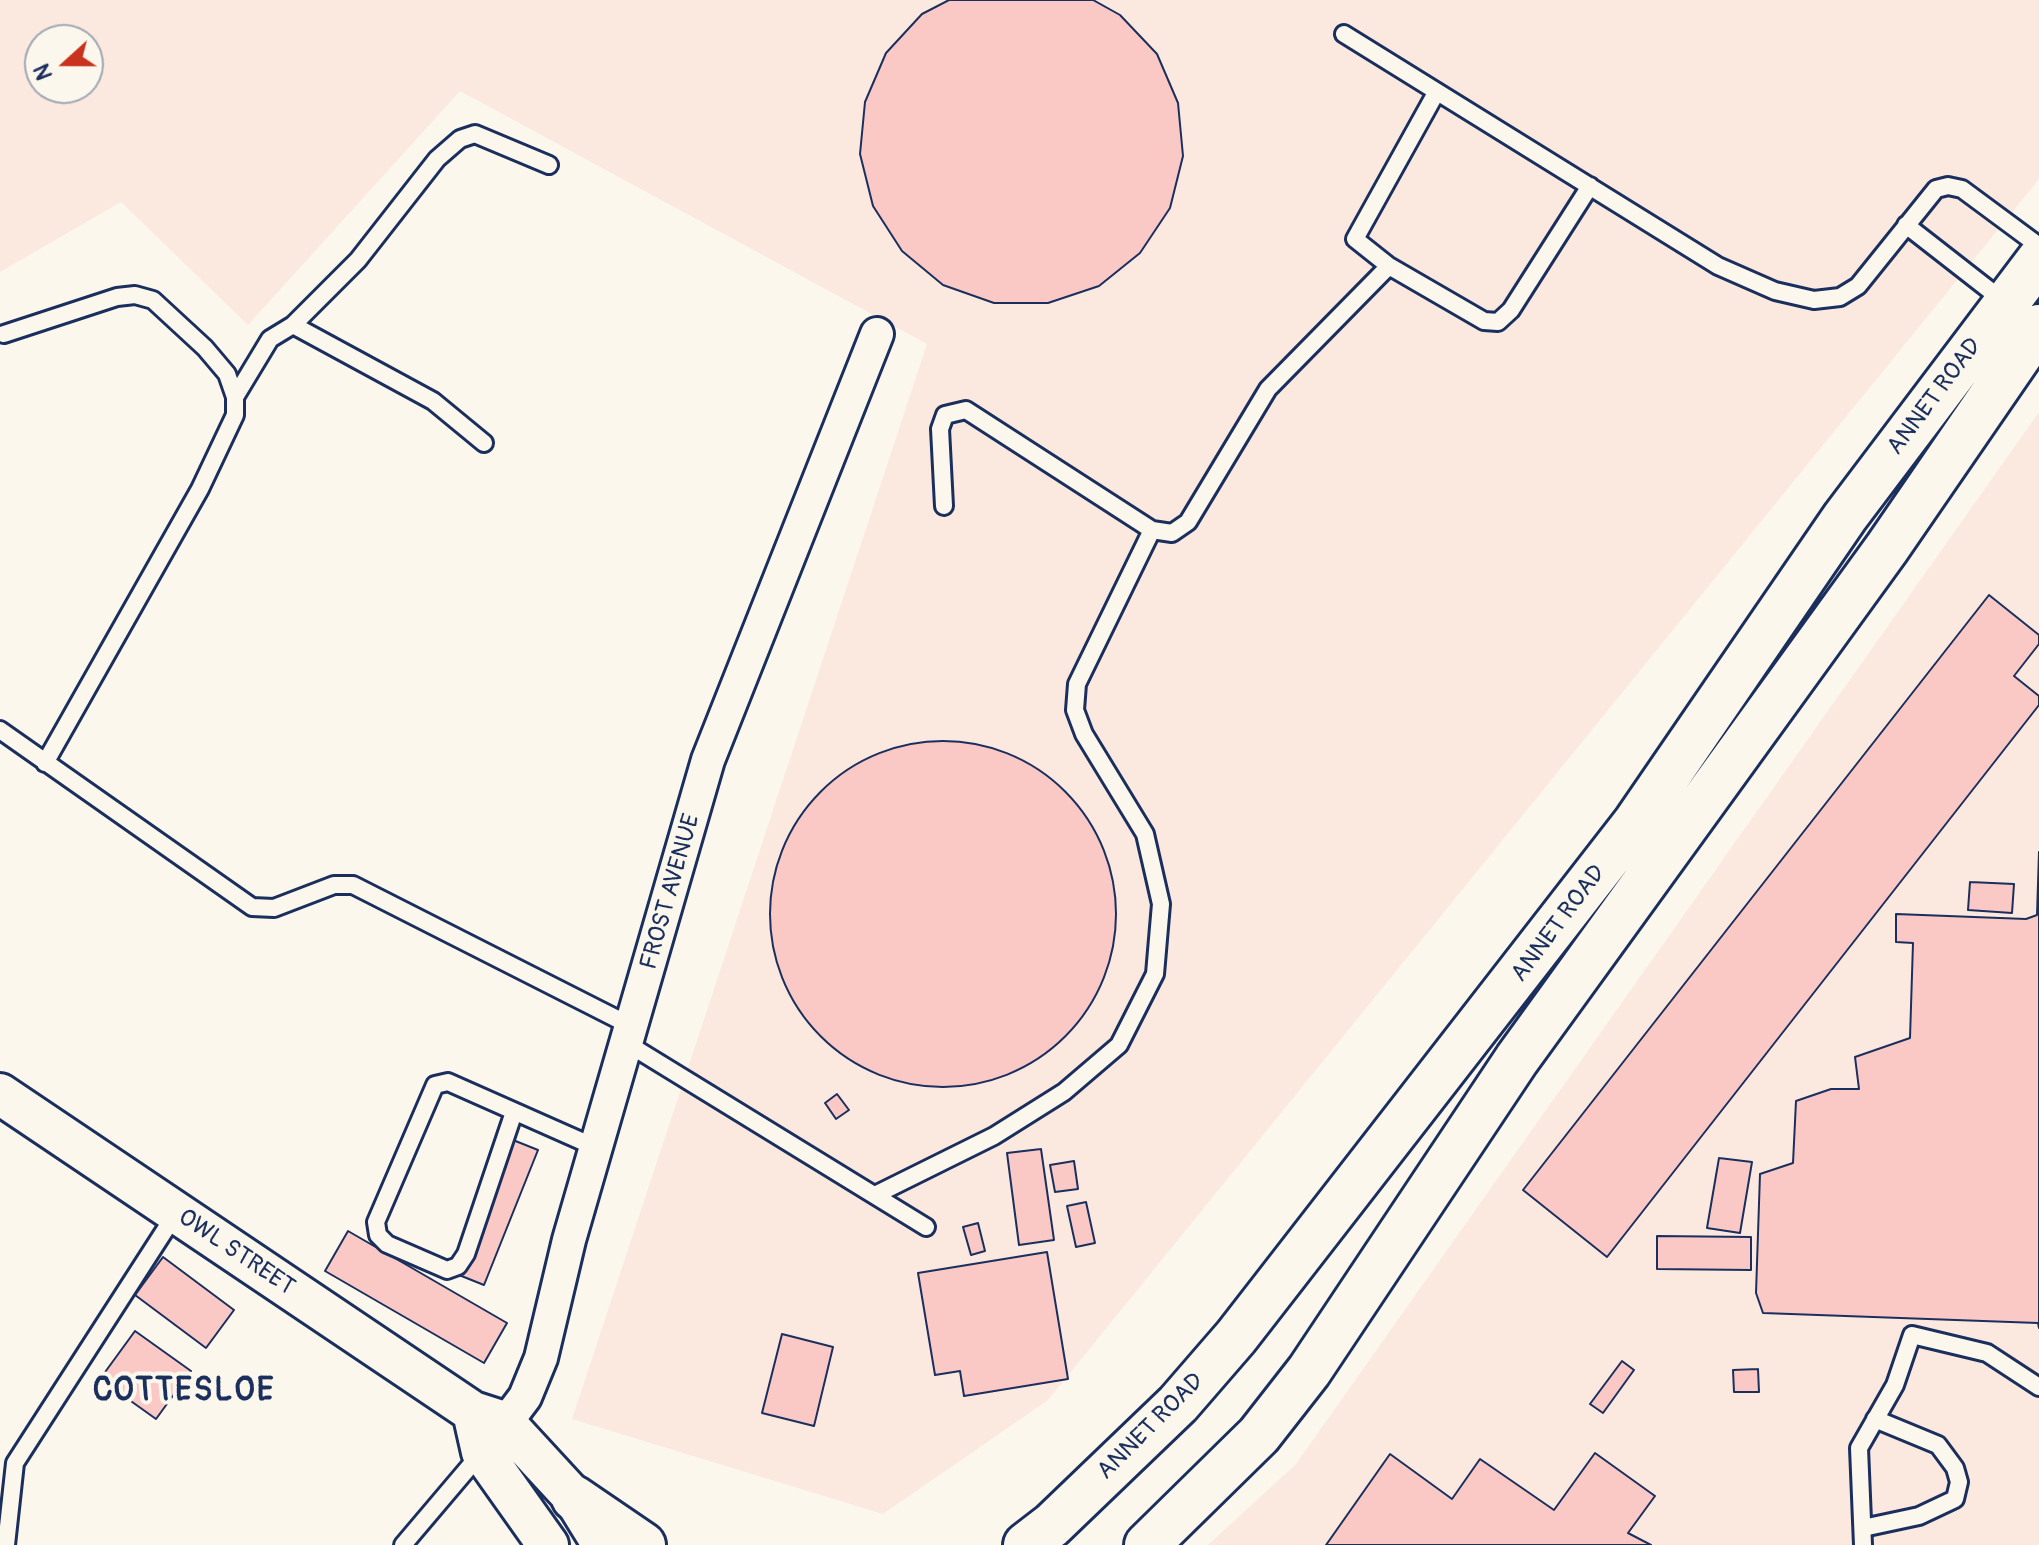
<!DOCTYPE html>
<style>
body{margin:0}
#map{position:relative;width:2039px;height:1545px;overflow:hidden;background:#fbf7ec;font-family:Pangolin,sans-serif}
canvas{display:block}
.north{position:absolute;left:24px;top:24px;width:80px;height:80px;box-sizing:border-box;background:#fbf7ec;border:2px solid #a1a7b3;border-radius:50%;rotate:249deg;font-size:22px;font-weight:700;line-height:32px;text-align:center;color:#1b2f5e}
.north::after{content:'';display:block;margin:auto;width:28px;height:36px;background:#c8321e;clip-path:polygon(50% 0,100% 100%,50% 72%,0 100%)}
</style>
<div id="map">
<canvas width="2039" height="1545"></canvas>
<div class="north">N</div>
</div>
<script>
const context = document.querySelector('canvas').getContext('2d');
context.lineJoin = 'round';
function fillPath(path, color) {
  context.fillStyle = color;
  context.fill(path, 'evenodd');
}
function shape(rows) {
  const path = new Path2D();
  for (const r of rows) {
    if (r.length === 3) {
      path.moveTo(r[0] + r[2], r[1]);
      path.arc(r[0], r[1], r[2], 0, 2 * Math.PI);
      continue;
    }
    path.moveTo(r[0], r[1]);
    for (let i = 2; i < r.length; i += 2) path.lineTo(r[i], r[i + 1]);
  }
  return path;
}
function strokePath(path, color, width, dash) {
  context.strokeStyle = color;
  context.lineWidth = width;
  context.lineCap = dash ? 'butt' : 'round';
  context.setLineDash(dash || []);
  context.stroke(path);
}
function drawText(font, color, halo, rows, align = 'center') {
  context.font = font + ' Pangolin,sans-serif';
  context.lineWidth = 8;
  context.setLineDash([]);
  context.textBaseline = 'middle';
  context.strokeStyle = halo;
  context.fillStyle = color;
  for (const [text, x, y, turn = 0] of rows) {
    context.save();
    context.translate(x, y);
    context.rotate((+turn || 0) * Math.PI / 180);
    context.textAlign = isNaN(turn) ? turn : align;
    if (halo) context.strokeText(text, 0, 0);
    context.fillText(text, 0, 0);
    context.restore();
  }
}
fillPath(shape([
 [0,0,2039,0,2039,179,1048,1400,883,1514,572,1419,927,344,460,91,248,325,121,202,0,272],
 [40,40,88,40,88,88,40,88],
 [2039,412,2039,1545,1208,1545,1296,1464]
]), '#fbe9e0');
const building = shape([
 [949,0,1093,0,1120,15,1157,54,1178,103,1183,156,1170,208,1140,253,1099,286,1048,303,994,303,943,285,902,251,873,206,860,154,865,102,886,53,922,14,949,0],
 [1989,595,2039,635,2039,644,2014,676,2039,696,2039,705,1607,1257,1523,1190,1989,595],
 [943,914,173],
 [2039,852,2039,1328,2038,1323,1763,1313,1756,1293,1760,1174,1793,1163,1796,1101,1831,1089,1859,1089,1855,1057,1910,1038,1913,943,1896,942,1896,914,2026,919,2037,915,2039,852],
 [1970,882,2014,884,2012,913,1968,910,1970,882],
 [837,1094,849,1110,836,1119,825,1103,837,1094],
 [513,1140,538,1150,484,1285,459,1275,513,1140],
 [1041,1149,1054,1240,1019,1245,1007,1153,1041,1149],
 [1719,1158,1752,1162,1740,1233,1707,1228,1719,1158],
 [1074,1161,1078,1189,1055,1192,1050,1165,1074,1161],
 [1086,1202,1095,1243,1076,1247,1067,1206,1086,1202],
 [978,1223,985,1251,971,1255,963,1227,978,1223],
 [348,1231,507,1323,484,1363,325,1271,348,1231],
 [1657,1236,1751,1237,1751,1270,1657,1269,1657,1236],
 [1047,1252,1068,1379,964,1396,960,1371,935,1375,918,1273,1047,1252],
 [163,1257,234,1310,206,1348,135,1295,163,1257],
 [135,1331,191,1371,156,1419,100,1379,135,1331],
 [782,1334,833,1347,814,1426,762,1413,782,1334],
 [1622,1361,1634,1370,1603,1413,1590,1404,1622,1361],
 [1758,1369,1759,1392,1734,1392,1733,1370,1758,1369],
 [1595,1453,1655,1496,1628,1533,1651,1545,1326,1545,1390,1454,1452,1499,1480,1459,1554,1510,1595,1453]
]);
fillPath(building, '#fac9c5');
strokePath(building, '#1b2f5e', 2);
const service = shape([
 [1344,34,1718,266,1775,291,1814,300,1840,297,1858,286,1936,189,1948,186,1962,189,2039,246],
 [1436,93,1355,239,1389,266,1484,321,1498,322,1511,310,1590,186],
 [1906,225,2006,303],
 [293,325,358,260,437,159,460,139,475,134,549,165],
 [4,334,117,297,135,295,153,300,205,348,227,374,235,397,235,415,200,489,45,763],
 [235,397,270,339,293,325,433,401,484,443],
 [944,506,940,429,945,415,966,410,1152,530,1172,533,1188,522,1268,389,1389,266],
 [0,730,252,907,274,908,334,885,353,885,633,1027],
 [628,1044,926,1227],
 [514,1112,466,1254,458,1266,447,1270,387,1244,378,1235,376,1222,435,1085,448,1082,597,1148],
 [875,1195,994,1136,1064,1092,1119,1045,1155,974,1161,904,1145,834,1084,734,1075,710,1077,684,1152,530],
 [1863,1528,1919,1516,1955,1499,1959,1482,1955,1468,1938,1445,1875,1419],
 [6,1545,15,1463,176,1213],
 [403,1545,481,1453],
 [1863,1545,1859,1448,1895,1385,1912,1335,1987,1353,2039,1387]
]);
const minor = shape([
 [492,1441,525,1397,541,1358,569,1240,708,760,877,334]
]);
const tertiary = shape([
 [0,1094,473,1412,504,1422,574,1498,603,1545],
 [473,1412,482,1452,548,1545]
]);
const secondary = shape([
 [574,1498,643,1545],
 [1026,1545,1052,1525,1178,1404,1236,1337,1636,822,1845,517,2039,260],
 [1147,1545,1259,1435,1309,1371,1517,1059,1887,548,2039,327]
]);
strokePath(service, '#1b2f5e', 22);
strokePath(minor, '#1b2f5e', 38);
strokePath(tertiary, '#1b2f5e', 46);
strokePath(secondary, '#1b2f5e', 50);
strokePath(service, '#fbf7ec', 16);
strokePath(minor, '#fbf7ec', 32);
strokePath(tertiary, '#fbf7ec', 40);
strokePath(secondary, '#fbf7ec', 44);
drawText('24px', '#1b2f5e', '#fbf7ec', [
 ["ANNET ROAD",1935,397,-53],
 ["FROST AVENUE",671,892,-74],
 ["ANNET ROAD",1559,924,-53],
 ["OWL STREET",236,1253,34],
 ["ANNET ROAD",1151,1427,-45]
]);
context.letterSpacing = '2px';
drawText('bold 32px', '#1b2f5e', '#fbf7ec', [
 ["COTTESLOE",184,1392]
]);
context.letterSpacing = '0px';
</script>
